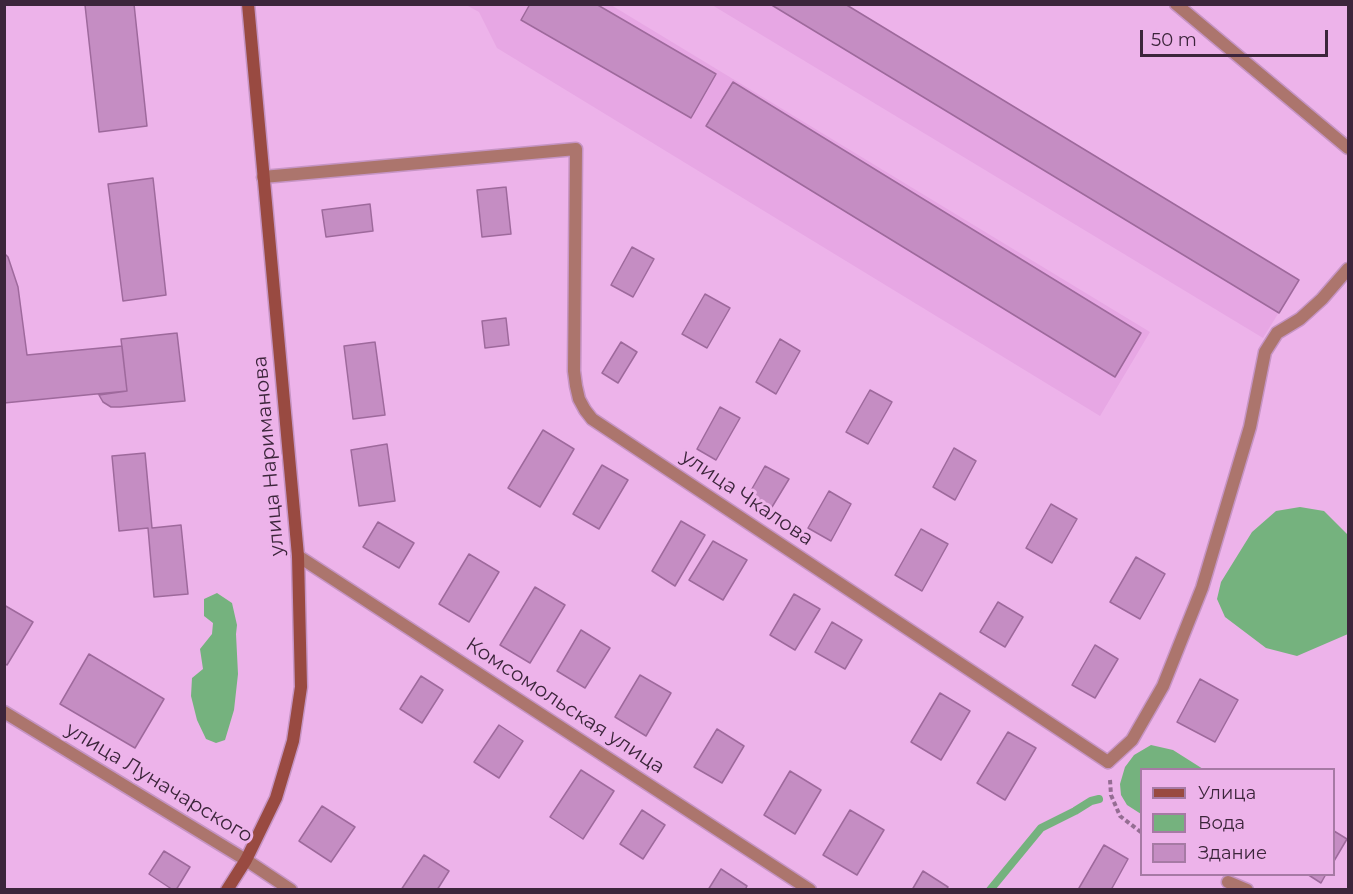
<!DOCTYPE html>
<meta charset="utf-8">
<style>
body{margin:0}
#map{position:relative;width:1353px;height:894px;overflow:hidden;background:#edb3ea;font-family:Montserrat,sans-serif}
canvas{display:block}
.frame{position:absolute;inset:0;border:6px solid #3c253b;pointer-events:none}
.legend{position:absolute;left:1140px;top:768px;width:195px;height:108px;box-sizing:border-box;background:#edb3ea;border:2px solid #a67aa4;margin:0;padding:8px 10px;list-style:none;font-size:18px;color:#3c253b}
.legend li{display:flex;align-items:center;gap:12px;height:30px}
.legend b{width:30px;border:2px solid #a67aa4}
.scale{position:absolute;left:1140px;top:30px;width:188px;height:27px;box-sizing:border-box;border:3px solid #3c253b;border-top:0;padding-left:8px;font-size:18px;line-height:21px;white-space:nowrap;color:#3c253b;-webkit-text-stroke:4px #edb3ea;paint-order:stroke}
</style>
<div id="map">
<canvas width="1353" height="894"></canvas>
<div class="frame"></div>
<ul class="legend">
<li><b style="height:8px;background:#994a41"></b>Улица</li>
<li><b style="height:16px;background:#75b27e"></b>Вода</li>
<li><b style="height:16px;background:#c58dc3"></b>Здание</li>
</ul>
<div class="scale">50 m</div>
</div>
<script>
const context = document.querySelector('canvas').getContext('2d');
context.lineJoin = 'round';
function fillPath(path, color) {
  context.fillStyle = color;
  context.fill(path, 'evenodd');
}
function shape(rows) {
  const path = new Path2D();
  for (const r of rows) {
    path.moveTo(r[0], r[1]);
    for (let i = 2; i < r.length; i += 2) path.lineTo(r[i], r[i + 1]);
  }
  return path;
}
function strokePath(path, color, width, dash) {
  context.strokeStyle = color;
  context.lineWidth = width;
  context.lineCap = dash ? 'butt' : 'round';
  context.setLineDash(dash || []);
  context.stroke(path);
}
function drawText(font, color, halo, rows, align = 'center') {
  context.font = font + ' Montserrat,sans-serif';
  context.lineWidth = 6;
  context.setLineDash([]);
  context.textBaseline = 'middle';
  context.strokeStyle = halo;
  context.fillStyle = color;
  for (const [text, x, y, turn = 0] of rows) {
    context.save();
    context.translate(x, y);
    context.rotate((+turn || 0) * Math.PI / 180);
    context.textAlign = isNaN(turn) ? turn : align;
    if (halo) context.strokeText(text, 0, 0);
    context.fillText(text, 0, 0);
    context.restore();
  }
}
fillPath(shape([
 [466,5,611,5,1150,332,1100,416,497,48,479,12],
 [712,5,845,5,1299,280,1263,338]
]), '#e7a7e4');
fillPath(shape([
 [1300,507,1324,511,1348,535,1348,634,1297,656,1266,648,1225,617,1217,599,1221,582,1252,532,1276,511],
 [217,593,232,603,237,625,236,634,238,674,234,710,225,740,216,743,206,739,197,720,191,696,192,678,203,669,200,649,212,634,213,623,204,616,204,599],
 [1151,745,1173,750,1203,769,1142,770,1141,814,1127,805,1121,795,1120,784,1125,767,1134,755]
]), '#75b27e');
strokePath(shape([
 [990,890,1041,828,1075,811,1091,801,1099,799]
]), '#75b27e', 8);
const building = shape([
 [93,4,134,4,147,126,99,132,85,5,93,4],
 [530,4,596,4,716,74,691,118,521,20,530,4],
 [770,4,845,4,1299,280,1279,313,770,4],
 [733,82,1141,333,1115,377,706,126,733,82],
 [153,178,166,295,123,301,108,184,153,178],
 [506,187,511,234,482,237,477,190,506,187],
 [370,204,373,231,326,237,322,210,370,204],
 [632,247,654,259,633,297,611,285,632,247],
 [4,253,8,257,18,287,27,355,122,346,127,391,4,403,4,253],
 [705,294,730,308,707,348,682,334,705,294],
 [506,318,509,345,485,348,482,321,506,318],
 [177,333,185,401,120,407,111,407,103,402,99,395,127,391,121,339,177,333],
 [780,339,800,351,776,394,756,382,780,339],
 [375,342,385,415,353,419,344,346,375,342],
 [621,342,637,352,618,383,602,373,621,342],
 [870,390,892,402,868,444,846,432,870,390],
 [720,407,740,418,716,460,697,449,720,407],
 [543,430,574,449,540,507,508,488,543,430],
 [387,444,395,501,359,506,351,450,387,444],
 [954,448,976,461,955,500,933,487,954,448],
 [145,453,152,528,181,525,188,594,154,597,148,528,119,531,112,456,145,453],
 [602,465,628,480,599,529,573,514,602,465],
 [765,466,789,479,772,507,749,494,765,466],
 [829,491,851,504,831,541,808,528,829,491],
 [1051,504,1077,519,1052,563,1026,548,1051,504],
 [681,521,705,535,675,586,652,571,681,521],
 [378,522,414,543,399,568,363,547,378,522],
 [921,529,948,544,922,591,895,575,921,529],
 [713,541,747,560,723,600,689,580,713,541],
 [469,554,499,572,469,622,439,604,469,554],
 [1136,557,1165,574,1140,619,1110,602,1136,557],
 [535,587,565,605,530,663,500,645,535,587],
 [794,594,820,609,795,650,770,635,794,594],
 [998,602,1023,617,1005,647,980,632,998,602],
 [4,605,33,622,7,665,4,663,4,605],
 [832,622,862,640,845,669,815,652,832,622],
 [581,630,610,648,585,688,557,671,581,630],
 [1095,645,1118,659,1095,698,1072,685,1095,645],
 [89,654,164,699,135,748,60,704,89,654],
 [640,675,671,693,646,736,615,717,640,675],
 [421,676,443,690,422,723,400,709,421,676],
 [1200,679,1238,700,1215,742,1177,722,1200,679],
 [940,693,970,711,941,760,911,742,940,693],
 [499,725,523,741,499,778,474,762,499,725],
 [717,729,744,746,722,783,694,767,717,729],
 [1008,732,1036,748,1005,800,977,783,1008,732],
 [581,770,614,791,583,839,550,817,581,770],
 [790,771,821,790,795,834,764,815,790,771],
 [322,806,355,827,331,862,299,841,322,806],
 [642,810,665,825,643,859,620,844,642,810],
 [850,810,884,830,857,875,823,855,850,810],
 [1334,831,1347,839,1334,861,1334,831],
 [1104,845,1128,859,1111,890,1082,890,1079,888,1104,845],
 [164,851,190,867,176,890,173,890,149,874,164,851],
 [424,855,449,871,437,890,401,890,424,855],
 [721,869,747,886,745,890,708,890,721,869],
 [923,871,948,887,946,890,912,890,923,871],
 [1307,874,1326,874,1321,883,1307,874]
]);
fillPath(building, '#c58dc3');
strokePath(building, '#9e699c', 1.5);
const lane = shape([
 [1108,762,1132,740,1163,686,1202,588,1250,427,1265,352,1277,333,1300,319,1322,299,1348,269]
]);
const street = shape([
 [1176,4,1348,148],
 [263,177,576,149,574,371,576,386,579,399,585,410,592,419,1108,762],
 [298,556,810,890],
 [4,712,246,860,291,890],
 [1228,882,1247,890]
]);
const secondary = shape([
 [227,890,246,860,276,798,293,741,301,687,298,556,248,4]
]);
strokePath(lane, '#c694c4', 15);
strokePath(street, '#c694c4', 15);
strokePath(secondary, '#c694c4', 15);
strokePath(shape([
 [1110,780,1111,795,1120,816,1142,833]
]), '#956d93', 4, [4.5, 3]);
strokePath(lane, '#ac756d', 12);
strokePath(street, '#ac756d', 12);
strokePath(secondary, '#994a41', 12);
drawText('20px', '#3c253b', '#edb3ea', [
 ["улица Нариманова",269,456,-95],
 ["улица Чкалова",747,498,34],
 ["Комсомольская улица",565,706,33],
 ["улица Луначарского",159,783,31]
]);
</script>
